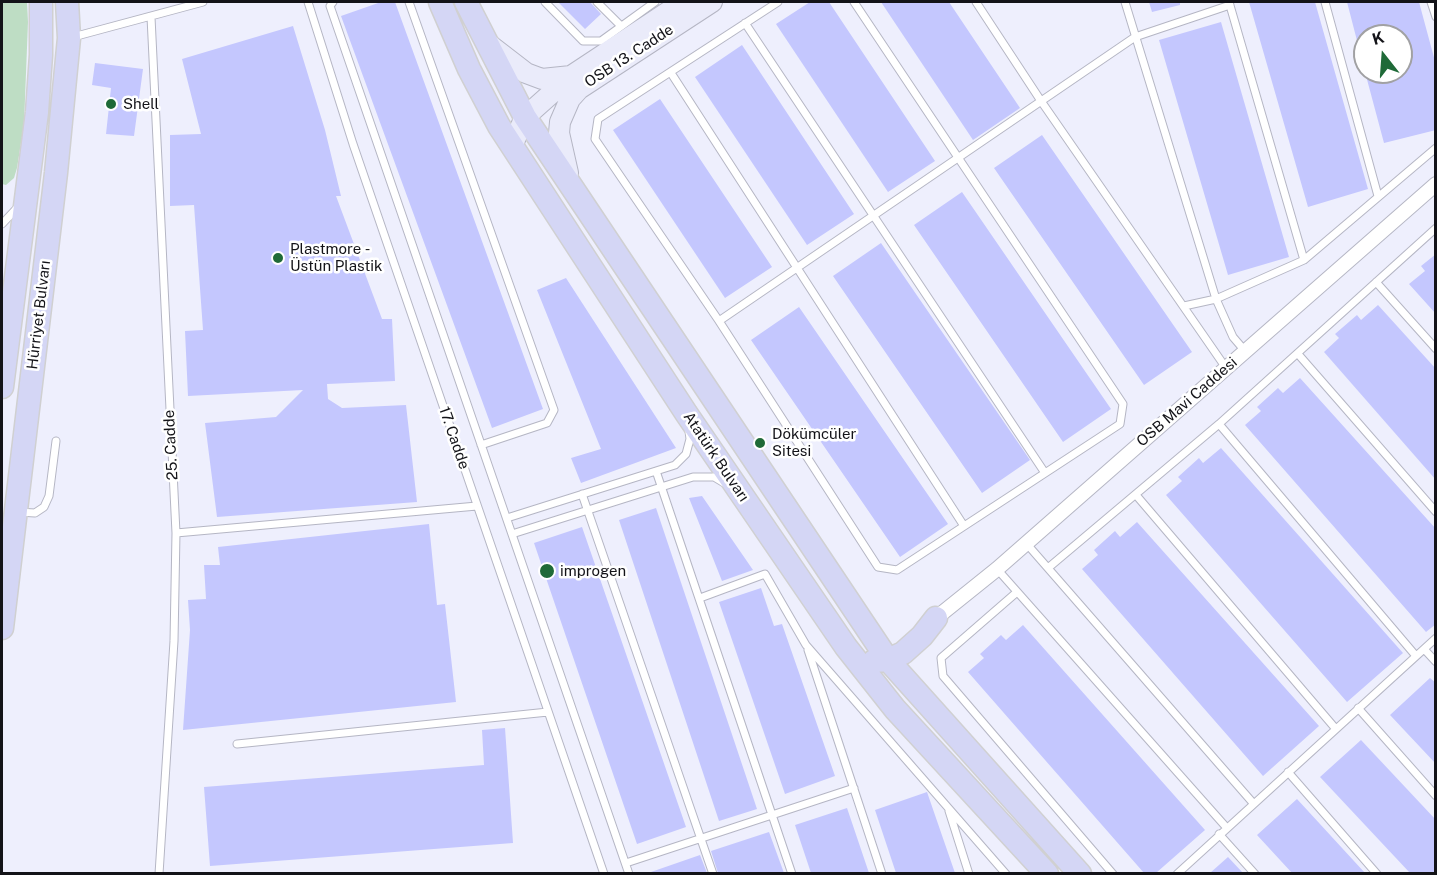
<!DOCTYPE html>
<meta charset="utf-8">
<style>
body{margin:0}
#map{position:relative;width:1437px;height:875px;overflow:hidden;background:#eeeffd;font-family:"Public Sans",sans-serif}
canvas{display:block}
.frame{position:absolute;inset:0;border:3px solid #131318;pointer-events:none}
.north{position:absolute;left:1353px;top:24px;width:60px;height:60px;box-sizing:border-box;background:#fff;border:2px solid #a1a1a3;border-radius:50%;rotate:343deg;font-size:16px;font-weight:700;line-height:24px;text-align:center;color:#131318}
.north::after{content:'';display:block;margin:auto;width:21px;height:27px;background:#1f6a38;clip-path:polygon(50% 0,100% 100%,50% 72%,0 100%)}
</style>
<div id="map">
<canvas width="1437" height="875"></canvas>
<div class="frame"></div>
<div class="north">K</div>
</div>
<script>
const context = document.querySelector('canvas').getContext('2d');
context.lineJoin = 'round';
function fillPath(path, color) {
  context.fillStyle = color;
  context.fill(path, 'evenodd');
}
function shape(rows) {
  const path = new Path2D();
  for (const r of rows) {
    path.moveTo(r[0], r[1]);
    for (let i = 2; i < r.length; i += 2) path.lineTo(r[i], r[i + 1]);
  }
  return path;
}
function strokePath(path, color, width, dash) {
  context.strokeStyle = color;
  context.lineWidth = width;
  context.lineCap = dash ? 'butt' : 'round';
  context.setLineDash(dash || []);
  context.stroke(path);
}
function drawText(font, color, halo, rows, align = 'center') {
  context.font = font + ' "Public Sans",sans-serif';
  context.lineWidth = 5;
  context.setLineDash([]);
  context.textBaseline = 'middle';
  context.strokeStyle = halo;
  context.fillStyle = color;
  for (const [text, x, y, turn = 0] of rows) {
    context.save();
    context.translate(x, y);
    context.rotate((+turn || 0) * Math.PI / 180);
    context.textAlign = isNaN(turn) ? turn : align;
    if (halo) context.strokeText(text, 0, 0);
    context.fillText(text, 0, 0);
    context.restore();
  }
}
fillPath(shape([
 [2,2,27,2,28,22,24,124,17,168,14,178,6,185,2,184]
]), '#beddc4');
fillPath(shape([
 [381,2,395,2,543,409,492,428,341,16],
 [558,2,590,2,601,14,585,29],
 [810,2,829,2,935,161,888,192,776,24],
 [881,2,949,2,1020,108,973,140],
 [1149,2,1180,2,1180,5,1152,12],
 [1249,2,1315,2,1368,189,1308,207],
 [1347,2,1419,2,1436,65,1436,130,1384,143,1365,72,1401,72,1401,36,1365,36,1365,56,1361,56],
 [1221,22,1289,257,1228,275,1159,40],
 [293,26,325,130,341,196,336,196,382,319,392,319,395,381,327,384,328,399,342,408,406,405,417,502,217,517,205,423,276,417,303,390,188,396,185,331,203,330,194,205,170,206,170,135,201,134,182,59],
 [742,45,854,214,807,245,695,77],
 [95,63,143,69,134,136,106,134,111,88,92,85],
 [660,99,772,267,725,298,613,130],
 [1042,135,1192,352,1144,385,994,168],
 [962,192,1111,409,1063,442,914,225],
 [881,243,1030,460,982,493,833,276],
 [1436,254,1436,314,1409,284,1425,271,1421,266],
 [566,278,676,448,581,483,571,458,601,449,537,290],
 [1378,305,1436,369,1436,480,1324,352,1339,338,1335,334,1357,315,1361,320],
 [799,307,948,524,900,557,751,340],
 [1300,378,1436,529,1436,624,1426,632,1245,425,1261,411,1257,407,1278,388,1283,393],
 [1221,448,1403,653,1347,702,1166,495,1182,481,1178,477,1199,458,1203,463],
 [702,496,753,570,722,581,689,498],
 [656,508,757,809,719,821,619,520],
 [1137,522,1319,726,1263,776,1082,569,1098,555,1094,550,1115,531,1120,537],
 [429,524,437,605,445,604,456,702,183,730,190,630,188,600,206,599,204,565,220,565,218,547],
 [582,527,686,827,637,844,534,543],
 [761,588,774,626,782,624,835,776,785,794,719,602],
 [1023,625,1205,830,1156,873,1144,873,968,672,984,658,980,654,1001,635,1006,640],
 [1430,678,1436,683,1436,764,1390,715],
 [505,728,513,843,210,866,204,787,484,765,482,730],
 [1361,740,1436,820,1436,873,1410,873,1320,777],
 [927,792,955,873,896,873,875,810],
 [1297,799,1365,873,1292,873,1257,835],
 [847,808,869,873,811,873,795,825],
 [769,832,784,873,718,873,711,851],
 [700,855,707,873,651,873,651,872],
 [1228,857,1243,873,1210,873]
]), '#c4c7fe');
const lane = shape([
 [308,2,353,144,604,874],
 [333,2,330,6,629,874],
 [409,2,554,410,547,423,481,445],
 [545,2,583,41,601,41,655,2],
 [597,2,621,26],
 [778,2,598,119,595,139,719,321,878,567,897,570,1120,424,1123,404,854,2],
 [976,2,1041,101,1226,368],
 [1125,2,1216,299,1233,337,1245,351],
 [1229,2,1304,260],
 [1325,2,1378,196],
 [1431,2,1436,17],
 [151,17,176,533,174,641,159,874],
 [745,23,1045,473],
 [73,37,203,2],
 [671,73,964,526],
 [2,224,17,208],
 [1376,282,1436,349],
 [1184,306,1216,299,1304,260,1436,148],
 [719,321,1135,37,1230,5],
 [1298,354,1436,512],
 [1219,424,1416,656],
 [656,471,792,874],
 [582,494,713,874],
 [1136,495,1335,728],
 [18,512,35,513,44,507,49,496,56,441],
 [507,518,675,465,686,454,690,439,689,431],
 [176,533,477,506],
 [512,534,693,477,714,477,724,483],
 [1026,543,1253,803],
 [1048,568,1219,424,1436,228],
 [997,569,1226,827],
 [1017,592,941,658,943,676,1113,874],
 [700,598,765,574,806,645,1006,874],
 [1424,649,1436,662],
 [808,650,882,874],
 [1358,708,1436,796],
 [237,744,548,712],
 [1288,772,1377,874],
 [949,811,969,874],
 [1219,834,1255,874],
 [626,863,854,788],
 [1177,874,1436,638]
]);
const street = shape([
 [936,618,997,569,1436,184]
]);
const secondary = shape([
 [491,46,526,73,542,79,571,76,683,2],
 [512,146,525,117,571,76],
 [568,173,559,133,560,122,570,99,579,89,712,2]
]);
const primary = shape([
 [440,2,469,69,499,126,686,413,846,647,895,709,1047,874],
 [466,2,525,117,888,660,1080,874],
 [2,387,37,112,41,55,41,2],
 [2,628,56,173,69,38,67,2],
 [874,661,888,660,903,653,922,636,936,618]
]);
strokePath(lane, '#b5b6c4', 9);
strokePath(street, '#b5b6c4', 16);
strokePath(secondary, '#b5b6c4', 22);
strokePath(primary, '#d0d0d1', 25);
strokePath(lane, '#fff', 7);
strokePath(street, '#fff', 14);
strokePath(secondary, '#eaebfa', 20);
strokePath(primary, '#d4d6f5', 22);
for (const [x, y, r, color] of [
 [111,104,6,"#1f6a38"],
 [278,258,6,"#1f6a38"],
 [760,443,6,"#1f6a38"],
 [547,571,8,"#1f6a38"]
]) {
  const dot = new Path2D();
  dot.arc(x, y, r, 0, 2 * Math.PI);
  context.fillStyle = color;
  context.fill(dot);
  strokePath(dot, '#fff', 2);
}
drawText('15px', '#131318', '#fff', [
 ["OSB 13. Cadde",629,56,-33],
 ["Hürriyet Bulvarı",39,315,-83],
 ["OSB Mavi Caddesi",1187,402,-41],
 ["17. Cadde",454,438,71],
 ["25. Cadde",171,445,-93],
 ["Atatürk Bulvarı",716,457,56]
]);
drawText('15px', '#131318', '#fff', [
 ["Shell",123,104],
 ["Plastmore -",290,249],
 ["Üstün Plastik",290,266],
 ["Dökümcüler",772,434],
 ["Sitesi",772,451],
 ["improgen",560,571]
], 'left');
</script>
